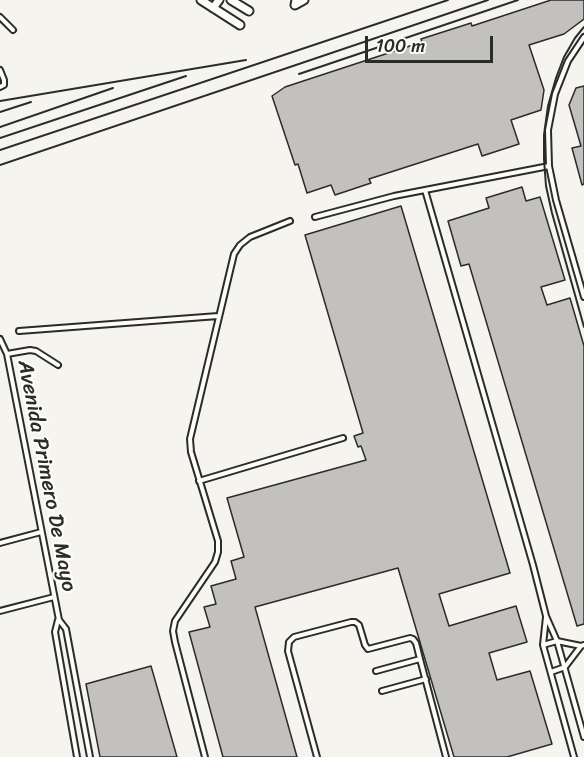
<!DOCTYPE html>
<style>
body{margin:0}
#map{position:relative;width:584px;height:757px;overflow:hidden;background:#f5f4ef;font-family:Sriracha,sans-serif}
canvas{display:block}
.scale{position:absolute;left:365px;top:36px;width:128px;height:27px;box-sizing:border-box;border:3px solid #2b2b2b;border-top:0;padding-left:8px;font-size:18px;line-height:21px;white-space:nowrap;color:#2b2b2b;-webkit-text-stroke:4px #fdfcf7;paint-order:stroke}
</style>
<div id="map">
<canvas width="584" height="757"></canvas>
<div class="scale">100 m</div>
</div>
<script>
const context = document.querySelector('canvas').getContext('2d');
context.lineJoin = 'round';
function fillPath(path, color) {
  context.fillStyle = color;
  context.fill(path, 'evenodd');
}
function shape(rows) {
  const path = new Path2D();
  for (const r of rows) {
    path.moveTo(r[0], r[1]);
    for (let i = 2; i < r.length; i += 2) path.lineTo(r[i], r[i + 1]);
  }
  return path;
}
function strokePath(path, color, width, dash) {
  context.strokeStyle = color;
  context.lineWidth = width;
  context.lineCap = dash ? 'butt' : 'round';
  context.setLineDash(dash || []);
  context.stroke(path);
}
function drawText(font, color, halo, rows, align = 'center') {
  context.font = font + ' Sriracha,sans-serif';
  context.lineWidth = 4.5;
  context.setLineDash([]);
  context.textBaseline = 'middle';
  context.strokeStyle = halo;
  context.fillStyle = color;
  for (const [text, x, y, turn = 0] of rows) {
    context.save();
    context.translate(x, y);
    context.rotate((+turn || 0) * Math.PI / 180);
    context.textAlign = isNaN(turn) ? turn : align;
    if (halo) context.strokeText(text, 0, 0);
    context.fillText(text, 0, 0);
    context.restore();
  }
}
const building = shape([
 [551,0,584,0,584,19,564,34,529,45,544,90,541,110,511,120,519,144,482,156,478,144,369,179,371,183,335,195,331,185,307,193,298,164,295,165,272,96,285,87,422,42,421,39,471,23,472,26,551,0],
 [584,86,584,184,582,185,572,148,581,146,569,105,576,88,584,86],
 [522,187,526,201,540,197,565,280,541,287,547,305,570,298,584,346,584,624,577,626,469,264,461,266,448,221,489,208,486,198,522,187],
 [401,206,510,573,439,594,449,626,516,606,527,642,489,653,497,680,530,671,552,744,507,757,454,757,398,568,255,607,297,757,223,757,189,632,210,627,204,607,216,604,211,586,236,579,231,561,244,557,227,498,366,460,361,446,358,447,354,436,363,433,305,235,401,206],
 [151,666,177,757,100,757,86,684,151,666]
]);
fillPath(building, '#c2c1be');
strokePath(building, '#2b2b2b', 1.5);
const lane = shape([
 [0,17,13,30],
 [584,37,568,61,555,94,548,130,549,166,556,200,584,297],
 [0,70,4,80,4,85,0,87],
 [425,190,533,565,546,616,557,641,584,737],
 [315,217,394,196,549,166],
 [19,331,218,316],
 [0,339,7,354,59,620,66,629,90,757],
 [7,354,30,350,36,351,58,365],
 [199,481,343,438],
 [0,543,41,532],
 [0,611,54,597],
 [546,617,543,645,574,757],
 [58,620,55,632,77,757],
 [543,645,557,641,581,646],
 [376,671,420,659,446,757],
 [551,672,565,667,581,646,584,645],
 [382,691,426,679],
 [205,757,175,642,173,631,175,621,215,562,218,552,218,541,191,452,190,439,234,254,240,245,250,237,290,221],
 [317,757,288,651,289,642,294,637,351,622,355,622,359,625,365,645,368,649,410,638,413,639,416,643,420,659]
]);
const street = shape([
 [201,0,240,25],
 [231,0,249,11],
 [296,0,295,5,304,0],
 [213,8,219,0]
]);
strokePath(lane, '#2b2b2b', 8);
strokePath(street, '#2b2b2b', 11);
strokePath(lane, '#fdfcf7', 4);
strokePath(street, '#fdfcf7', 7);
strokePath(shape([
 [584,27,575,38,564,57,556,78,548,106,544,135,544,159,546,186,552,213,584,327],
 [299,74,518,0],
 [0,101,246,60],
 [0,112,31,102],
 [0,127,113,88],
 [0,138,186,76],
 [0,150,448,0],
 [0,165,488,0]
]), '#2b2b2b', 2);
drawText('21px', '#2b2b2b', '#fdfcf7', [
 ["Avenida Primero De Mayo",46,476,79]
]);
</script>
